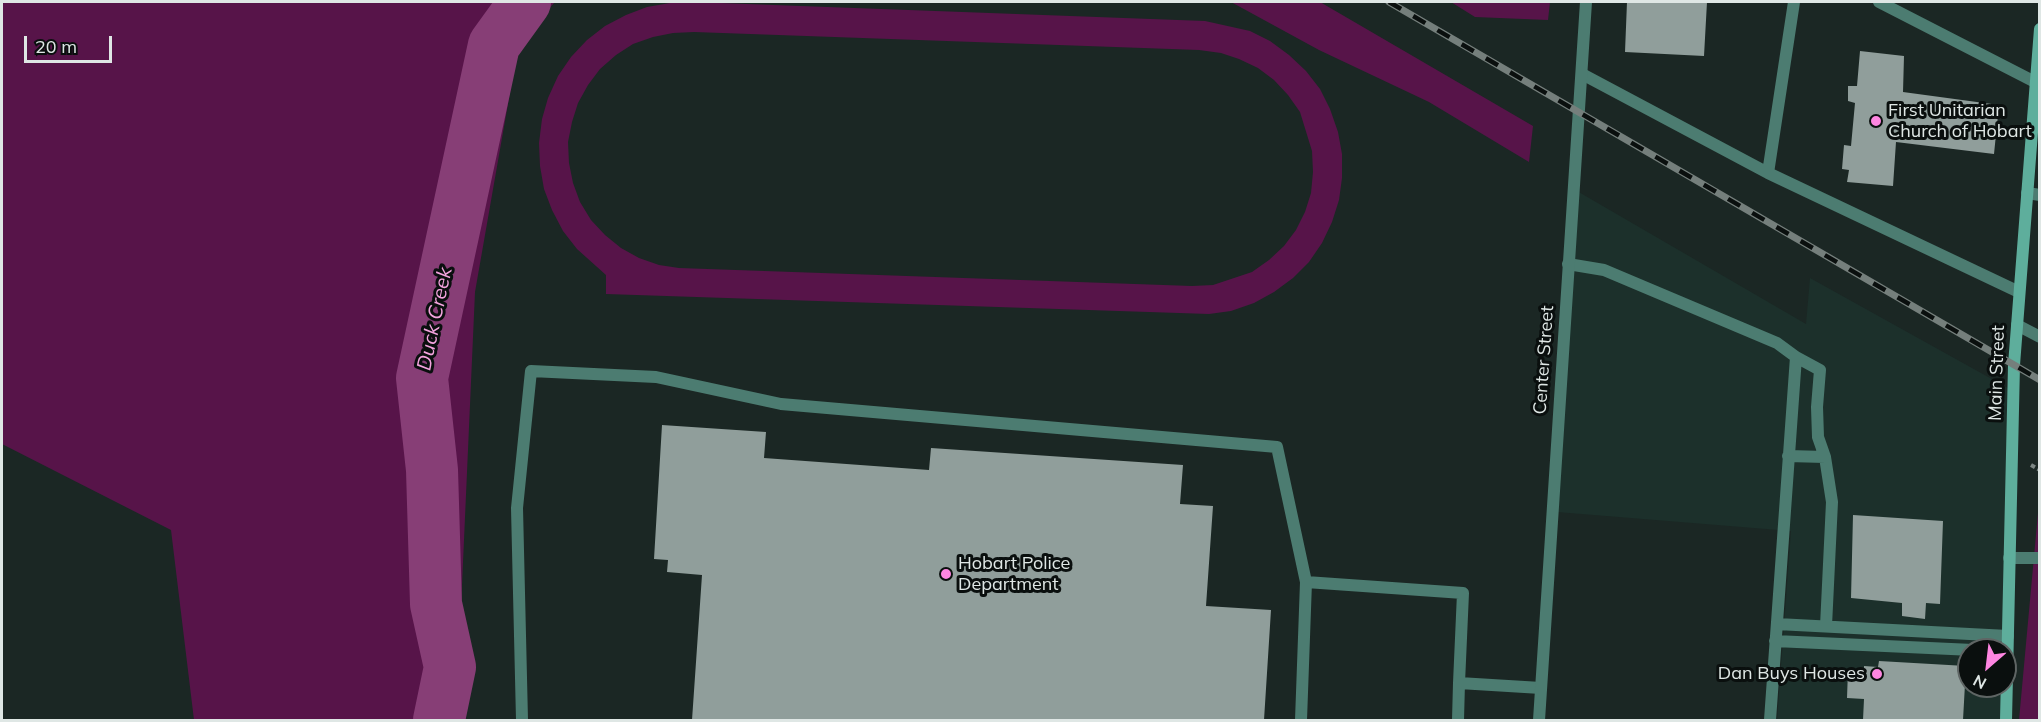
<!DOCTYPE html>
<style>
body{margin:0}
#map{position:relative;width:2041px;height:722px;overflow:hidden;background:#1b2724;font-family:Mulish,sans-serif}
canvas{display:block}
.frame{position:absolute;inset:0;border:3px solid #dfe7e5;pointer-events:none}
.north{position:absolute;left:1957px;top:638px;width:60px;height:60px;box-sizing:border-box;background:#0a0f0e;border:2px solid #5f6564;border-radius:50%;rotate:208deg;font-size:16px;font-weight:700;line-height:24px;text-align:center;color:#dfe7e5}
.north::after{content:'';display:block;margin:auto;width:21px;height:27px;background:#fe86e1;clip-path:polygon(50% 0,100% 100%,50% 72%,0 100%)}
.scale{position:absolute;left:24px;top:36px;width:88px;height:27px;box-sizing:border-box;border:3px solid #dfe7e5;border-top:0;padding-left:8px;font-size:18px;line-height:21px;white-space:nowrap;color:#dfe7e5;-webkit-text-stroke:4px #0a0f0e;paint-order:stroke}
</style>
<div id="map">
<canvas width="2041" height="722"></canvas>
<div class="frame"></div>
<div class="north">N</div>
<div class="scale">20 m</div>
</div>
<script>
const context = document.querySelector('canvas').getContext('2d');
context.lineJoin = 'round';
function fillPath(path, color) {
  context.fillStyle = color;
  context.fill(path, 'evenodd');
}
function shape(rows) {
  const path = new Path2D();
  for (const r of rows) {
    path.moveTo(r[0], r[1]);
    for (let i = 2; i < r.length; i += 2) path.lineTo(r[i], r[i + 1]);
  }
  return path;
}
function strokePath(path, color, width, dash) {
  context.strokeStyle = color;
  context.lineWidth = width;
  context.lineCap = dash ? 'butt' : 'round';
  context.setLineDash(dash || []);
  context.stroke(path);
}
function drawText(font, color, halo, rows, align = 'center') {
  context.font = font + ' Mulish,sans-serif';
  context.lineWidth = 6;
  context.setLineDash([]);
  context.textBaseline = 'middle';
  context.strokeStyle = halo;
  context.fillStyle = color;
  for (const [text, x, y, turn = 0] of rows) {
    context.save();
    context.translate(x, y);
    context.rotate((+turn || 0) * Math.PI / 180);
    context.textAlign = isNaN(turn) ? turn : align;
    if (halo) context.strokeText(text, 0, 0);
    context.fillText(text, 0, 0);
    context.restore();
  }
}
fillPath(shape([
 [1577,191,1806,324,1810,278,2008,388,2003,650,1969,650,1969,686,2002,686,2002,720,1777,720,1791,531,1557,512]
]), '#1c302b');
fillPath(shape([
 [2,2,555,2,519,41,475,292,456,720,194,720,171,530,2,444],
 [693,2,1205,21,1250,31,1270,41,1289,55,1306,71,1320,89,1330,109,1338,132,1342,154,1342,178,1339,200,1332,222,1322,243,1309,262,1293,278,1274,292,1254,303,1231,311,1209,314,606,294,606,275,577,249,563,231,552,210,544,189,540,166,539,143,542,119,548,98,558,76,571,57,587,40,605,26,626,15,647,7,670,3],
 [694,32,1199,50,1221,53,1239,59,1258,68,1274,80,1288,95,1300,112,1312,151,1313,172,1311,193,1305,212,1296,230,1284,246,1269,260,1252,272,1213,285,1192,286,679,268,659,265,639,258,621,248,605,235,591,220,580,202,573,183,569,163,568,142,572,122,578,103,588,85,600,69,616,55,633,44,653,37,673,33],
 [1231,2,1320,2,1533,126,1529,162,1429,102,1319,50],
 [1451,2,1550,2,1548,20,1475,17],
 [2039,502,2039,720,2019,720]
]), '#571449');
strokePath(shape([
 [439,720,450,667,436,604,432,470,422,378,494,45,525,2]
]), '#873e76', 52);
fillPath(shape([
 [1627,2,1707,2,1704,56,1625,52],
 [1860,51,1904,56,1903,92,1999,105,1994,154,1896,142,1893,186,1847,182,1849,170,1842,169,1844,145,1851,146,1855,103,1848,101,1848,86,1857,86],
 [662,425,766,432,764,458,929,470,931,448,1183,465,1180,504,1213,506,1206,606,1271,610,1264,720,692,720,702,575,667,572,668,560,654,559],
 [1853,515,1943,521,1940,604,1926,603,1925,619,1902,616,1902,603,1851,598],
 [1879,661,1966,666,1963,720,1863,720,1864,699,1847,698,1848,670,1864,671,1864,666,1878,667]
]), '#909e9b');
strokePath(shape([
 [2031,465,2040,470]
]), '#7d8784', 4, [4.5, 3]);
strokePath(shape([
 [1582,74,1768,173,2019,292],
 [1768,173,1794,2],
 [1568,264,1604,270,1777,343,1796,357,1820,370,1817,407,1818,437,1825,457,1832,502,1826,626],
 [2017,325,2040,337],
 [1788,456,1825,457],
 [2009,558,2040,558],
 [1306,582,1463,593,1459,683,1541,688],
 [1777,624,2008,636],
 [1775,641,1973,650],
 [522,720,517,508,531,371,656,377,781,404,1277,447,1306,582,1301,720],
 [1458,720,1459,683],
 [1770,720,1796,357]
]), '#4c7c71', 12);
strokePath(shape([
 [1879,2,2035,82],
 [2027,193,2040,195],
 [1539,720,1586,2]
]), '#4c7c71', 12);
strokePath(shape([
 [2006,720,2014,365,2040,29]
]), '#5eae9c', 12);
const rail = shape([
 [1389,2,2040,380]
]);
strokePath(rail, '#757f7c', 7);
strokePath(rail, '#0a0f0e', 4.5, [14]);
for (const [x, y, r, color] of [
 [1876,121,6,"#fe86e1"],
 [946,574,6,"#fe86e1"],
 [1877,674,6,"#fe86e1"]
]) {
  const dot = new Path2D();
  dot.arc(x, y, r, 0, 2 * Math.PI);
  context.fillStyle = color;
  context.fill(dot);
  strokePath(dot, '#0a0f0e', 2);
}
drawText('18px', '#dfe7e5', '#0a0f0e', [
 ["First Unitarian",1888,111],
 ["Church of Hobart",1888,132],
 ["Hobart Police",958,564],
 ["Department",958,585],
 ["Dan Buys Houses",1865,674,"right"]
], 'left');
drawText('18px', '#dfe7e5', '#0a0f0e', [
 ["Center Street",1544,360,-86],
 ["Main Street",1997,373,-88]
]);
drawText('italic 20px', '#f5a4df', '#0a0f0e', [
 ["Duck Creek",435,319,-78]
]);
</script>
